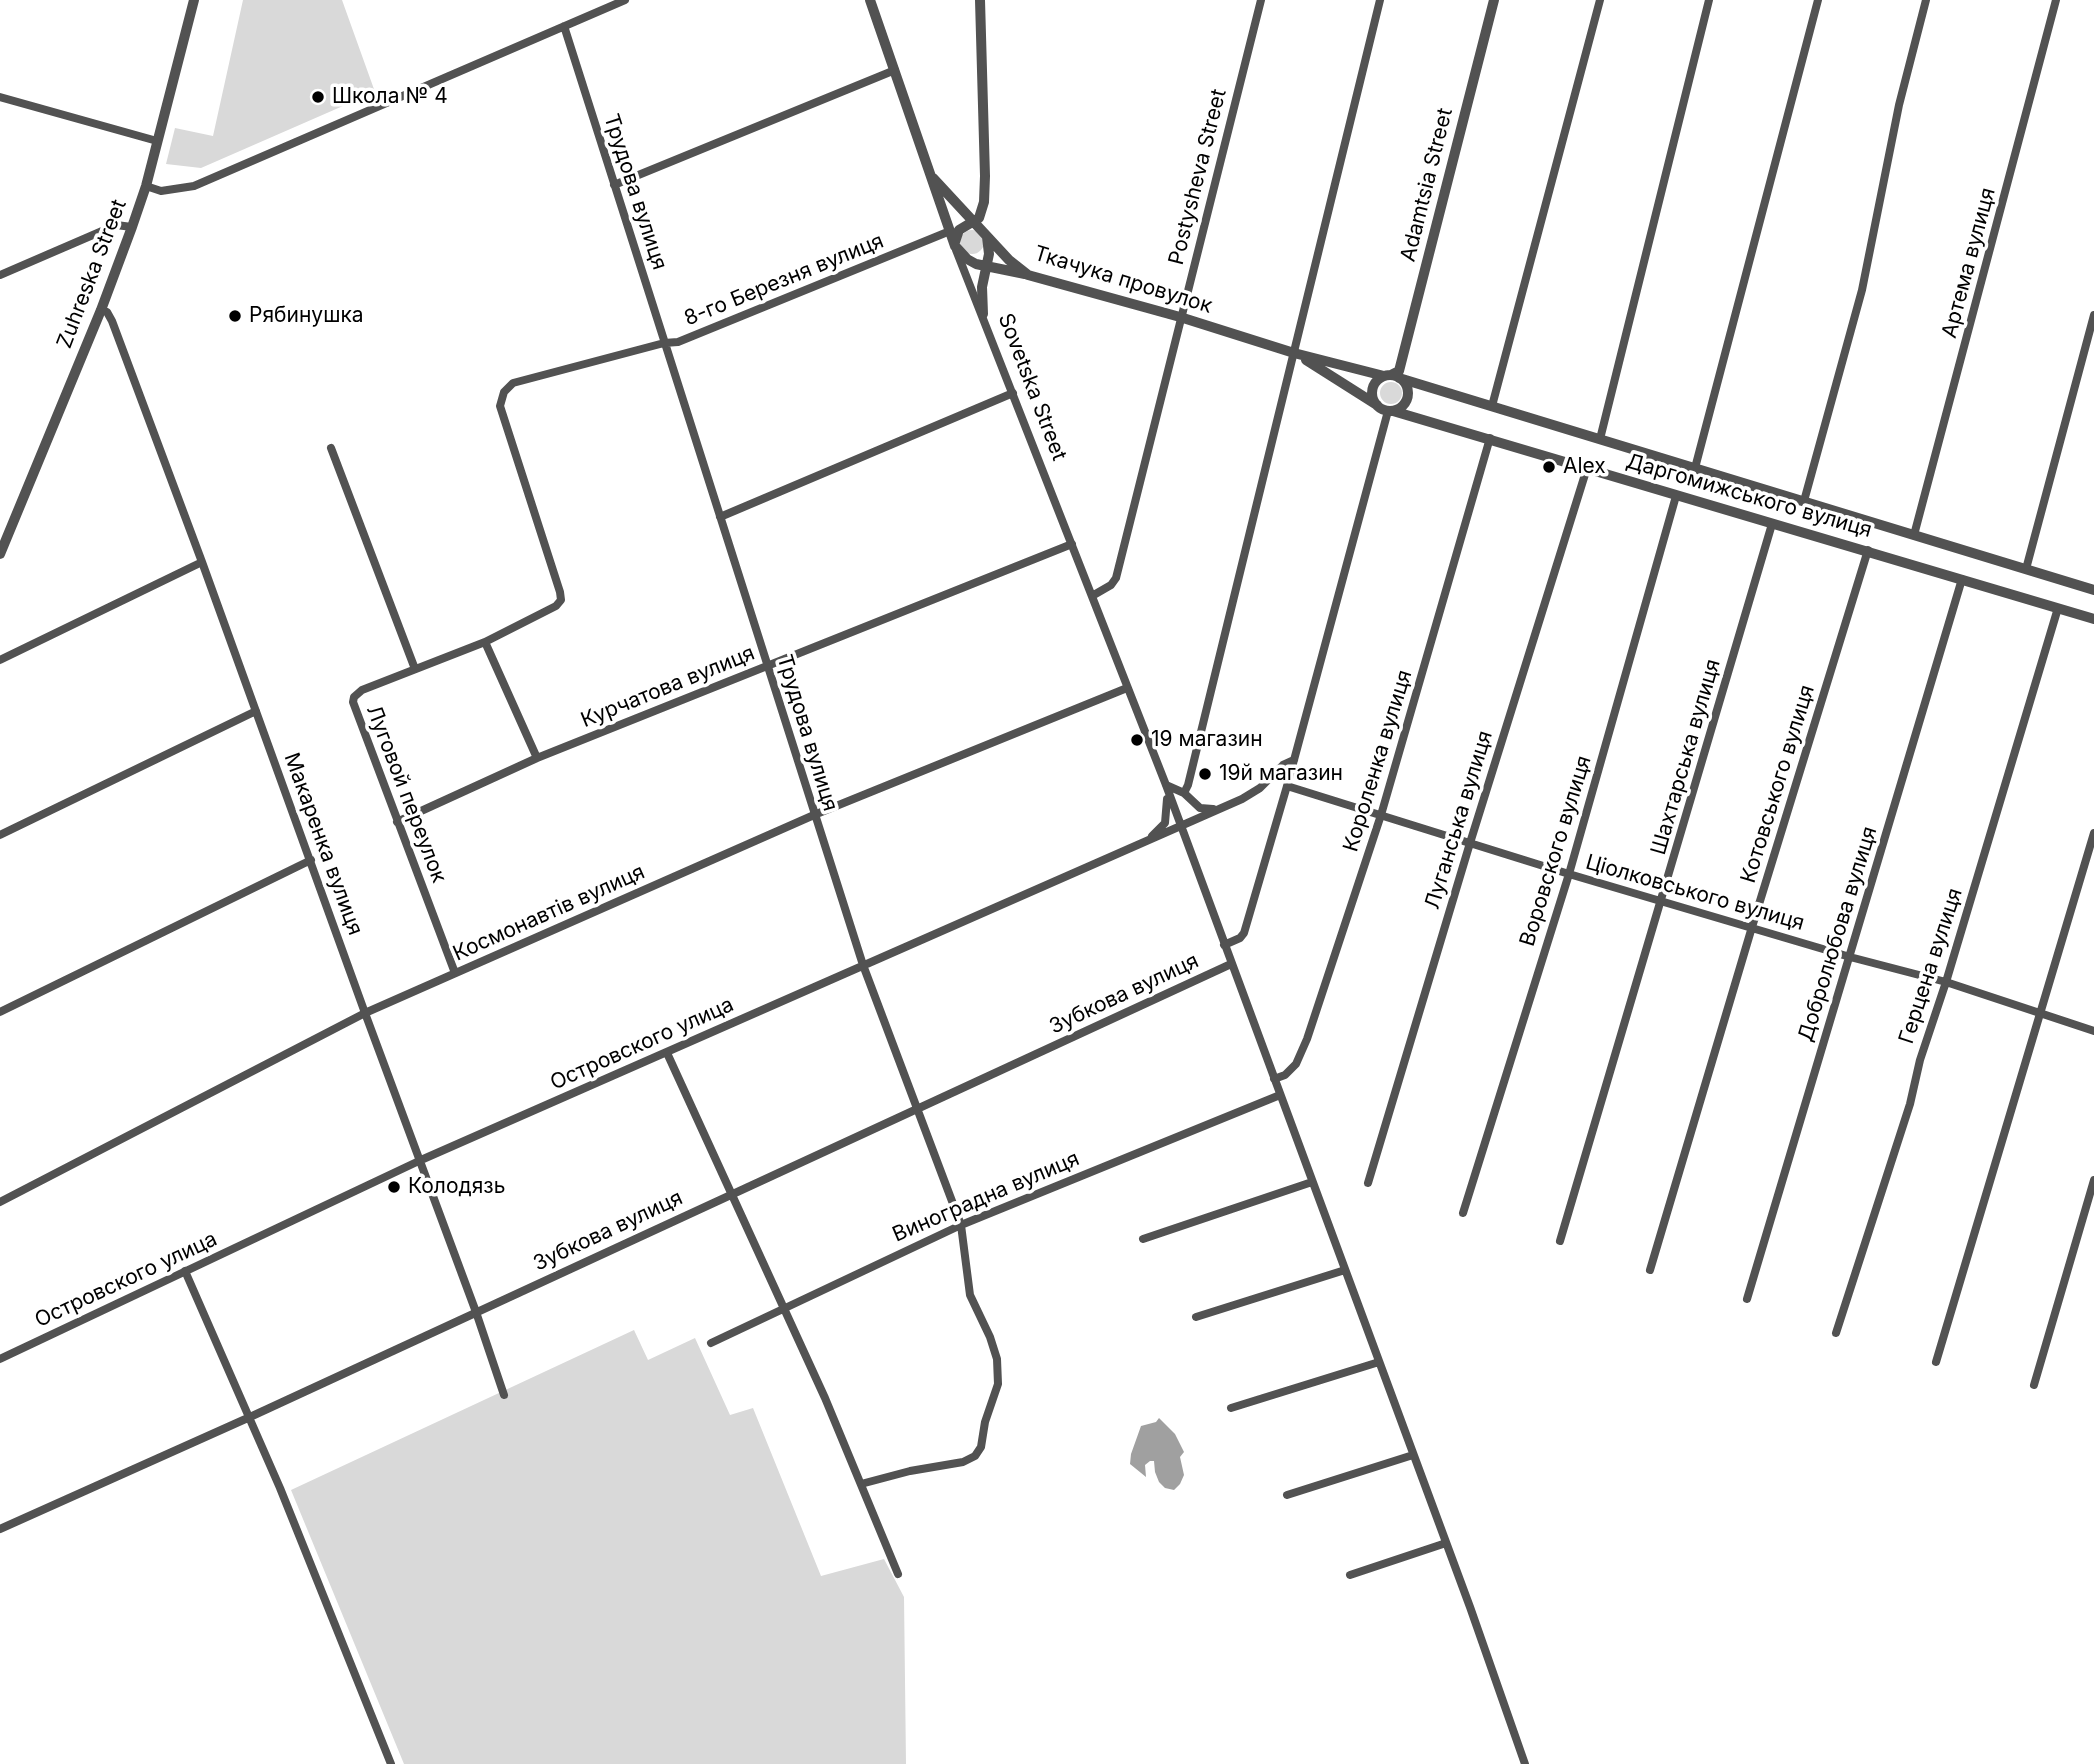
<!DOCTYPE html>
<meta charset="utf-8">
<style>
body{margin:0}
canvas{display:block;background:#fff}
</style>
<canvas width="2094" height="1764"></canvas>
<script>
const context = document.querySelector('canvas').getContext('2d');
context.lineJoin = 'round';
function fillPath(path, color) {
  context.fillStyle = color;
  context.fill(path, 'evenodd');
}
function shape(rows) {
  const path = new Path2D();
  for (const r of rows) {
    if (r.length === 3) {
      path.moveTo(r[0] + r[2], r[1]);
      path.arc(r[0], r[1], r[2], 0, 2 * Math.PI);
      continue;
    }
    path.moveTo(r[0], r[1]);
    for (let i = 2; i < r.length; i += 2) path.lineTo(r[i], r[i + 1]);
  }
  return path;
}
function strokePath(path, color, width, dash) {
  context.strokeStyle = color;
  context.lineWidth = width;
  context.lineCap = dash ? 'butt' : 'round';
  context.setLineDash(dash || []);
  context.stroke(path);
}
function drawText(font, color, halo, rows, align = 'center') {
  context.font = font + ' Inter,sans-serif';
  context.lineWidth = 7;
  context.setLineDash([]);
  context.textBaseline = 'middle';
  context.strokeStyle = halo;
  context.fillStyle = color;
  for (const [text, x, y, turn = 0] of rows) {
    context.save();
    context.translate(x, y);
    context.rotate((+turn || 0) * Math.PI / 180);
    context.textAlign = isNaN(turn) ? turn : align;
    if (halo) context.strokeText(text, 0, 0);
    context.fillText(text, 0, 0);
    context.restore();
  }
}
fillPath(shape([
 [243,0,342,0,375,92,201,168,166,164,175,128,213,136],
 [972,242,12],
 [1391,393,11],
 [634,1330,648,1360,695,1338,730,1415,753,1408,821,1576,884,1559,904,1597,906,1764,404,1764,291,1490]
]), '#d9d9d9');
fillPath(shape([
 [1159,1418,1175,1434,1184,1452,1180,1457,1184,1475,1180,1484,1174,1490,1165,1488,1159,1482,1155,1472,1154,1461,1150,1461,1145,1465,1146,1477,1130,1464,1131,1454,1141,1426,1156,1422]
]), '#a0a0a0');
strokePath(shape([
 [564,26,863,965,961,1225,970,1295,990,1337,997,1359,998,1384,985,1422,981,1447,975,1456,963,1462,910,1471,861,1484],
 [0,97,157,141],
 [614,185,895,70],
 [146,186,161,191,194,186,625,0],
 [956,250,1166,785,1470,1607,1525,1764],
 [0,275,116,225,132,227],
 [101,310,107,312,112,321,202,562,365,1013,476,1312,504,1395],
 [1492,406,1600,0],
 [1600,439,1709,0],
 [331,448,415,669],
 [1695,468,1818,0],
 [1804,501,1862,290,1899,105,1926,0],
 [720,517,1013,393],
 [1914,535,2056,0],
 [2026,569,2094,315],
 [1092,596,1111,585,1116,578,1261,0],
 [485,642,537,758],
 [0,660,202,562],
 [1166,785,1184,793,1188,785,1380,0],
 [1287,786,1569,874,1850,957,1946,982,2094,1031],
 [1184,793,1200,808,1213,809],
 [397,822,537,758,1072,544],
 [0,835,256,711],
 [1152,836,1165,823,1167,799],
 [1224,945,1240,938,1244,933,1287,786,1388,411],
 [455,973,353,702,354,697,362,690,485,642,556,606,561,600,560,592,500,406,504,392,513,383,664,343,678,342,950,231],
 [0,1012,311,860],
 [667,1053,825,1398,898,1574],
 [1274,1079,1285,1075,1296,1064,1307,1039,1381,815,1490,438],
 [1368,1183,1470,843,1587,468],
 [0,1202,365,1013,814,815,1127,688],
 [1463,1213,1569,874,1676,496],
 [1143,1239,1312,1182],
 [1560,1241,1772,524],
 [1650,1270,1752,927,1868,550],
 [185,1271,280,1488,391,1764],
 [1747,1299,1962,579],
 [1196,1317,1345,1270],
 [1836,1333,1910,1104,1920,1060,1946,982,2058,608],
 [711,1343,961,1225,1280,1095],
 [0,1359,421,1160,1242,799,1260,788,1283,765,1294,760],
 [1936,1362,2094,833],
 [2034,1385,2094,1180],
 [1231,1408,1379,1362],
 [1287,1495,1413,1455],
 [0,1529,250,1417,1231,964],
 [1350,1575,1446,1543]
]), '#525252', 8);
strokePath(shape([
 [870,0,955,246,967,259,976,264,1025,274],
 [933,178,1009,260,1028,275,1180,317,1294,353,1384,376],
 [955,242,959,230,979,218,984,202,985,176,980,0],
 [983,314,982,287,989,254,987,237],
 [1306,360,1377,405],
 [1391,375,1399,371,1494,0],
 [1390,393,18],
 [1399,378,2094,590],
 [1393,411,2094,619],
 [0,554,101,310,132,227,146,186,194,0]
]), '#525252', 10);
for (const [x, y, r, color] of [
 [318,97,7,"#000"],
 [235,316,7,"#000"],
 [1549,467,7,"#000"],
 [1137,740,7,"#000"],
 [1205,774,7,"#000"],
 [394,1187,7,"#000"]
]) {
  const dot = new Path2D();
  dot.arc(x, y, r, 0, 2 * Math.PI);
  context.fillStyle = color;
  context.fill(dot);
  strokePath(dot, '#fff', 2.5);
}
drawText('21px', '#000', '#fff', [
 ["Школа № 4",332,97],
 ["Рябинушка",249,316],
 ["Alex",1563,467],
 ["19 магазин",1151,740],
 ["19й магазин",1219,774],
 ["Колодязь",408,1187]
], 'left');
drawText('21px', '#000', '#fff', [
 ["Postysheva Street",1198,177,-76],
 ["Adamtsia Street",1427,185,-76],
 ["Трудова вулиця",635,192,72],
 ["Артема вулиця",1969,263,-75],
 ["Zuhreska Street",92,274,-69],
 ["8-го Березня вулиця",784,280,-22],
 ["Ткачука провулок",1123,280,17],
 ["Sovetska Street",1032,387,69],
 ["Даргомижського вулиця",1749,496,16],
 ["Курчатова вулиця",668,687,-22],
 ["Трудова вулиця",807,733,73],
 ["Шахтарська вулиця",1686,757,-74],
 ["Короленка вулиця",1378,761,-73],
 ["Котовського вулиця",1778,784,-73],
 ["Луговой переулок",406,794,69],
 ["Луганська вулиця",1459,820,-73],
 ["Макаренка вулиця",323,844,70],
 ["Воровского вулиця",1556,851,-73],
 ["Ціолковського вулиця",1695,893,16],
 ["Космонавтів вулиця",549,913,-24],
 ["Добролюбова вулиця",1838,934,-73],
 ["Герцена вулиця",1931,966,-72],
 ["Зубкова вулиця",1124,994,-25],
 ["Островского улица",642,1044,-24],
 ["Виноградна вулиця",986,1197,-23],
 ["Зубкова вулиця",608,1231,-25],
 ["Островского улица",126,1280,-25]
]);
</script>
